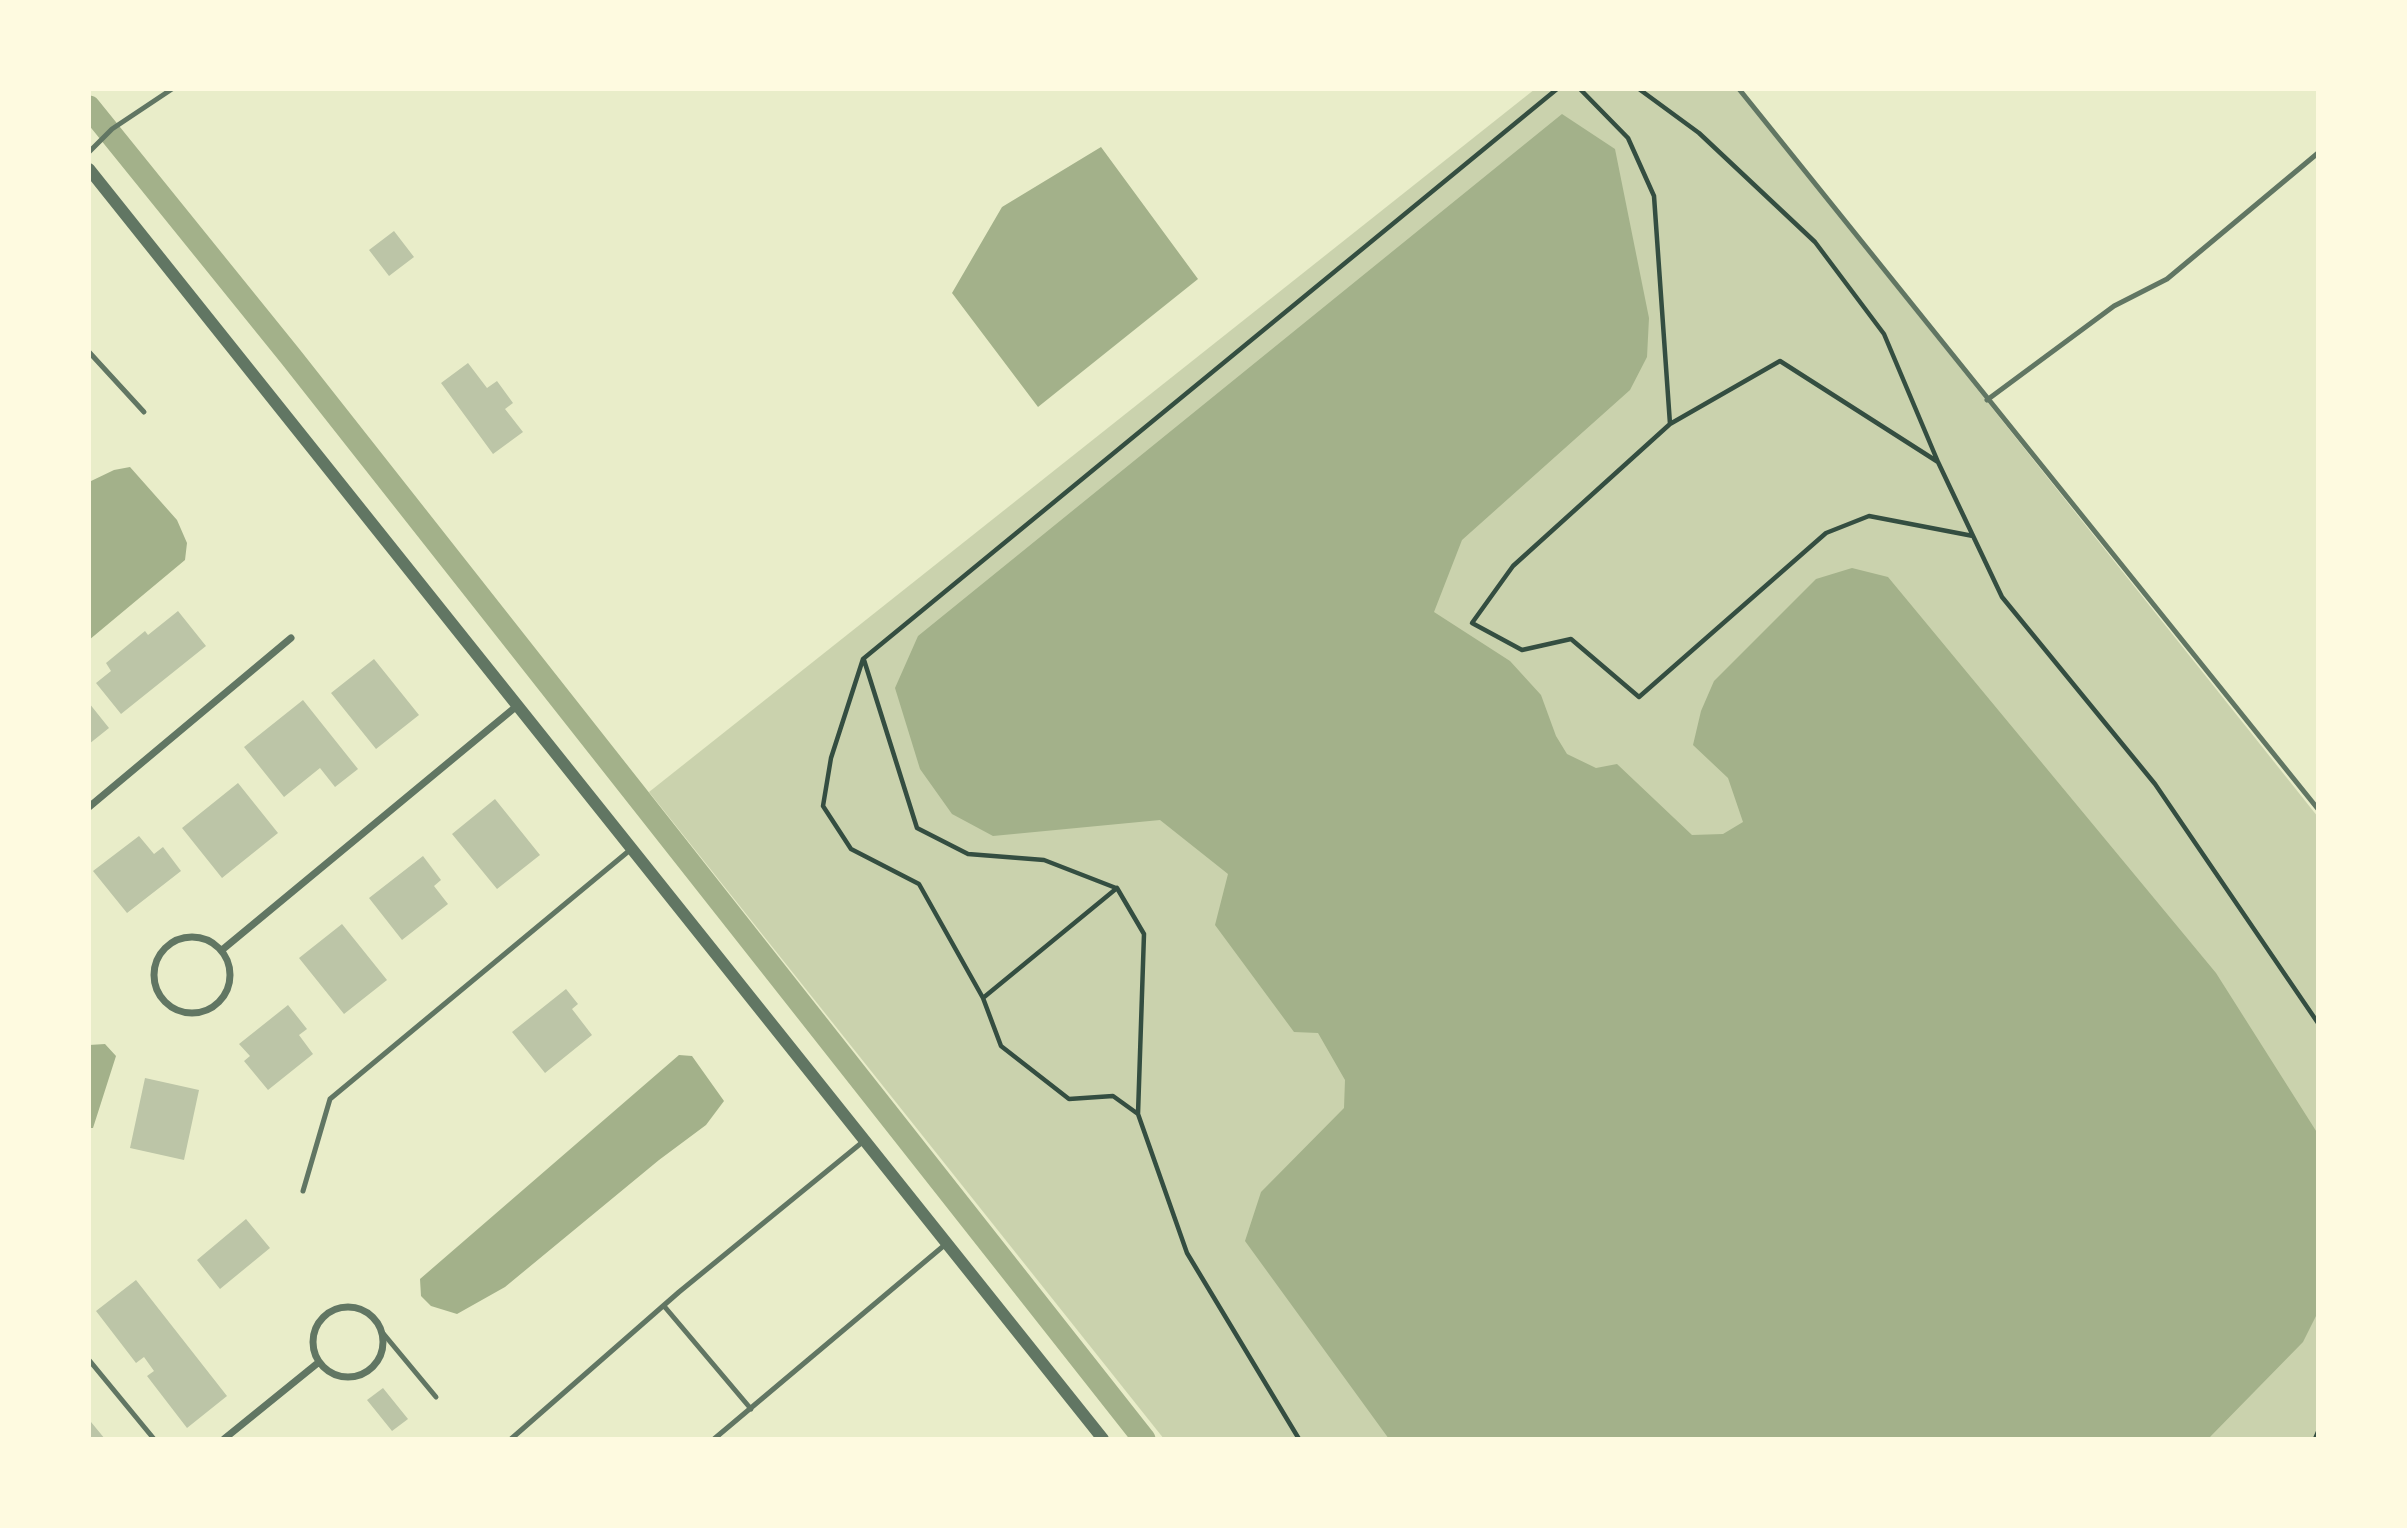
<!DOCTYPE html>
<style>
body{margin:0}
#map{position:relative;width:2407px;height:1528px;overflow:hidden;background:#e9edc9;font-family:"Public Sans",sans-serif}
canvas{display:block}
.frame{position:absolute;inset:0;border:91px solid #fefae0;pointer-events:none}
</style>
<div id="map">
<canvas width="2407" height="1528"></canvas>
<div class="frame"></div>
</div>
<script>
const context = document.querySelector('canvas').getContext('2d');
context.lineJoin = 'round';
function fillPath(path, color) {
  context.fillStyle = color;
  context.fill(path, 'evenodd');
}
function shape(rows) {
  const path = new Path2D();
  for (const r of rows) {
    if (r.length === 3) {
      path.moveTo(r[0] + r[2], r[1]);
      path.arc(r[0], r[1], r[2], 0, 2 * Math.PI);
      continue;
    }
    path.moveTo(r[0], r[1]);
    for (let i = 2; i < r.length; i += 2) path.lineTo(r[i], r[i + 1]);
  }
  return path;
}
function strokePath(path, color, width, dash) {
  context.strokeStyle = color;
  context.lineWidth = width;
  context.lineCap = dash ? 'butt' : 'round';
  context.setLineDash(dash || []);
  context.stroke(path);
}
fillPath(shape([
 [1535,89,1738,89,2318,817,2318,1439,1164,1439,649,792]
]), '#cad2ad');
fillPath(shape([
 [1562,114,1615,149,1649,318,1647,357,1630,390,1462,540,1434,612,1510,661,1541,695,1556,736,1567,754,1596,768,1617,764,1692,835,1723,834,1743,822,1728,778,1693,745,1701,711,1714,681,1816,579,1852,568,1888,577,2216,973,2318,1134,2318,1312,2303,1342,2208,1439,1389,1439,1245,1241,1261,1192,1344,1108,1345,1080,1318,1033,1294,1032,1215,925,1228,874,1160,820,993,836,952,814,920,769,895,688,918,636],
 [1101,147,1198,279,1038,407,952,293,1002,207],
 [130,467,177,520,187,543,185,560,89,640,89,482,114,470],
 [105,1044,116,1056,93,1128,89,1128,89,1045],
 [679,1055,692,1056,724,1101,706,1125,659,1160,505,1287,457,1314,431,1306,421,1296,420,1279]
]), '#a3b18a');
strokePath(shape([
 [89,107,291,357,1144,1439]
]), '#a3b18a', 23);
fillPath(shape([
 [394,231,414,257,389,276,369,250],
 [468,363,487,388,497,381,513,403,505,409,523,432,493,454,441,383],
 [178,611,206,646,121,714,96,683,111,671,106,663,145,631,148,635],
 [374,659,419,715,376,749,331,693],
 [303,700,358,769,335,787,320,768,284,797,244,747],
 [89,703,109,728,89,744],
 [238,783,278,833,222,878,182,828],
 [495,799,540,855,497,889,452,834],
 [139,836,154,854,163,847,181,871,127,913,93,871],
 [423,856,441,880,434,886,448,904,402,940,369,898],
 [342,924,387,980,344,1014,299,958],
 [566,989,578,1004,572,1009,592,1035,545,1073,512,1032],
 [288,1005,307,1029,299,1035,313,1054,268,1090,244,1061,250,1056,239,1044],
 [145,1078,199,1090,184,1160,130,1148],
 [246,1219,270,1248,220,1289,197,1260],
 [136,1280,227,1396,187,1428,147,1376,154,1371,144,1357,136,1363,96,1311],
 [383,1388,408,1419,392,1431,367,1400],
 [91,1422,105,1439,89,1439]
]), '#bcc5a7');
strokePath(shape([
 [1580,89,1628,138,1654,196,1670,424],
 [1639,89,1699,133,1815,242,1884,334,1938,462,2002,597,2155,784,2318,1023],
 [1938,462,1780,361,1670,424,1513,566,1472,623,1522,650,1571,639,1639,697,1826,533,1869,516,1973,536],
 [864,660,917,828,968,854,1044,860,1116,888],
 [983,998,919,884,851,849,823,806,831,758,863,659,1557,89],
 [1138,1114,1113,1096,1069,1099,1001,1046,983,998,1117,888,1144,934,1138,1114,1187,1253,1299,1439],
 [2315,1439,2318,1432]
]), '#344e41', 4.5);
strokePath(shape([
 [1739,89,2318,809],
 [89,152,112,129,172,89],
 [89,352,144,412],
 [1987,400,2114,306,2167,279,2318,153],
 [303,1191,330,1099,630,850],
 [664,1306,751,1409],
 [382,1332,436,1397],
 [89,1360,154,1439],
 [511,1439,679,1292,865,1140],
 [714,1439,947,1243]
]), '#617663', 5);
strokePath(shape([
 [89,807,291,638],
 [192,975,38],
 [222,950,518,705],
 [348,1342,35],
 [224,1439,319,1362]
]), '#617663', 7);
strokePath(shape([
 [89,169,1103,1439]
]), '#617663', 12);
</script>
